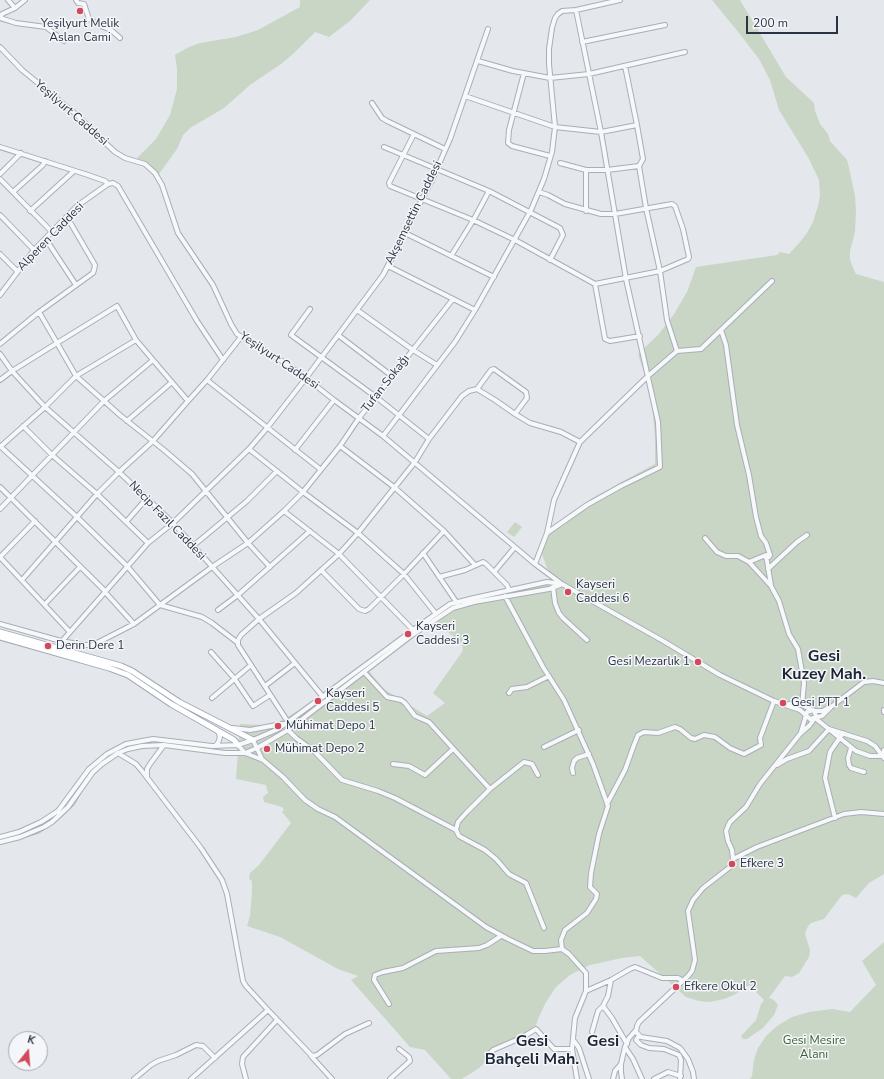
<!DOCTYPE html>
<meta charset="utf-8">
<style>
body{margin:0}
#map{position:relative;width:884px;height:1079px;overflow:hidden;background:#e4e7ec;font-family:"Nunito Sans",sans-serif}
canvas{display:block}
.north{position:absolute;left:8px;top:1031px;width:40px;height:40px;box-sizing:border-box;background:#f4f6f9;border:1px solid #a4a8b1;border-radius:50%;rotate:17deg;font-size:11px;font-weight:700;line-height:16px;text-align:center;color:#2b3445}
.north::after{content:'';display:block;margin:auto;width:14px;height:18px;background:#d1495b;clip-path:polygon(50% 0,100% 100%,50% 72%,0 100%)}
.scale{position:absolute;left:746px;top:16px;width:92px;height:18px;box-sizing:border-box;border:2px solid #2b3445;border-top:0;padding-left:5px;font-size:12px;line-height:14px;white-space:nowrap;color:#2b3445;-webkit-text-stroke:3px #f4f6f9;paint-order:stroke}
</style>
<div id="map">
<canvas width="884" height="1079"></canvas>
<div class="north">K</div>
<div class="scale">200 m</div>
</div>
<script>
const context = document.querySelector('canvas').getContext('2d');
context.lineJoin = 'round';
function fillPath(path, color) {
  context.fillStyle = color;
  context.fill(path, 'evenodd');
}
function shape(rows) {
  const path = new Path2D();
  for (const r of rows) {
    path.moveTo(r[0], r[1]);
    for (let i = 2; i < r.length; i += 2) path.lineTo(r[i], r[i + 1]);
  }
  return path;
}
function strokePath(path, color, width, dash) {
  context.strokeStyle = color;
  context.lineWidth = width;
  context.lineCap = dash ? 'butt' : 'round';
  context.setLineDash(dash || []);
  context.stroke(path);
}
function drawText(font, color, halo, rows, align = 'center') {
  context.font = font + ' "Nunito Sans",sans-serif';
  context.lineWidth = 3;
  context.setLineDash([]);
  context.textBaseline = 'middle';
  context.strokeStyle = halo;
  context.fillStyle = color;
  for (const [text, x, y, turn = 0] of rows) {
    context.save();
    context.translate(x, y);
    context.rotate((+turn || 0) * Math.PI / 180);
    context.textAlign = isNaN(turn) ? turn : align;
    if (halo) context.strokeText(text, 0, 0);
    context.fillText(text, 0, 0);
    context.restore();
  }
}
fillPath(shape([
 [300,0,370,0,351,20,329,37,315,32,293,54,281,64,250,85,224,108,190,128,183,135,177,149,159,174,150,164,137,158,156,139,170,115,177,89,177,69,175,55,189,47,200,43,236,37,258,30,300,7],
 [712,0,740,0,786,77,814,103,815,111,820,124,828,134,830,141,847,160,849,168,855,196,856,211,855,232,850,251,850,259,853,268,856,274,884,282,884,874,869,883,856,898,848,894,842,895,824,919,811,923,808,926,805,934,810,950,809,957,799,973,792,977,785,976,769,998,774,1000,778,1005,774,1015,763,1028,747,1039,743,1039,741,1036,756,1020,761,1004,764,1000,749,985,734,995,724,999,710,1002,699,1001,686,997,640,956,622,958,590,965,570,975,556,987,546,1002,538,1019,534,1032,499,1049,479,1068,462,1079,451,1079,425,1050,410,1047,351,980,358,976,338,969,280,937,247,926,250,916,252,892,252,881,249,879,250,873,259,865,291,823,282,812,284,810,282,807,264,802,263,797,268,793,266,785,236,779,240,724,264,725,283,720,313,701,363,664,384,689,427,716,445,703,433,693,462,652,463,648,461,643,442,627,432,614,463,599,470,597,556,578,547,568,542,554,542,547,552,527,592,498,655,464,655,436,652,406,648,385,638,354,658,335,674,314,687,292,696,267,777,255,780,252,789,254,800,242,807,233,813,222,818,206,820,196,819,180,808,157,779,110,770,80,759,59,739,33],
 [515,522,522,527,514,537,507,532],
 [884,942,884,1079,750,1079,752,1076,754,1060,758,1048,766,1036,777,1026,792,1017,809,1012,832,1009,850,1012,876,985,862,961]
]), '#c9d6c5');
strokePath(shape([
 [93,776,97,771],
 [23,838,39,833,57,821,74,805,84,788],
 [0,844,18,839]
]), '#9fb4cc', 1);
const minor = shape([
 [8,0,15,8],
 [76,0,78,3,84,4,89,19,101,26,111,30,120,38],
 [0,18,16,23,46,27,64,41],
 [0,18,2,14,15,8,25,0],
 [582,42,665,25],
 [0,47,22,70,78,116,98,136,115,152,125,158,145,164,155,173,162,185,178,233,213,285,231,324,237,334,279,359,306,378,334,400,383,436,535,564,562,584],
 [478,61,513,71,550,78,589,74,685,52],
 [524,73,509,130,508,143,512,146,550,156],
 [465,96,555,127,601,132,637,125,625,66],
 [372,103,382,118,387,121,445,149],
 [414,134,389,183,390,186,473,220,515,240,595,284,660,271,688,259,689,257,683,229,675,206,672,204,615,214,601,214,565,204,548,195,539,192],
 [0,147,88,175,105,181,108,184,113,183,118,186,197,321,223,360],
 [384,147,489,191,560,228,563,235,550,260],
 [560,163,586,170,607,170,639,166,643,159,637,125],
 [639,166,646,208,660,271,667,320,677,351],
 [0,174,21,153],
 [0,179,52,232],
 [13,192,43,165,45,161],
 [30,211,74,171],
 [586,211,586,170],
 [0,215,34,250],
 [405,233,494,277],
 [44,240,49,244,76,285],
 [0,254,17,271],
 [451,256,474,219,489,191],
 [388,266,475,310],
 [595,284,605,339,610,341,640,336],
 [0,295,34,250,77,206,108,184],
 [310,309,291,335,376,397,429,439],
 [357,310,413,350,437,365],
 [39,312,93,273,94,270,95,265,67,217],
 [721,330,726,345,737,425,749,475,756,517,761,536,766,543,770,555,769,557,766,558],
 [338,335,392,376],
 [136,340,117,306,57,343,76,376,121,416,164,450,192,474,248,543,270,567],
 [0,344,39,312,57,343,12,371,0,380],
 [0,354,12,371,45,407,119,472,173,523,259,619,323,697],
 [207,380,241,337],
 [477,389,495,400,515,414,530,423,561,432,580,442],
 [127,421,172,382],
 [23,426,52,455,97,494,148,543],
 [383,436,455,342,475,310,531,210,544,179,552,152,555,127,549,64,549,49,552,28,555,18,558,14,562,11,576,10],
 [0,446,77,517,127,566,160,605,202,617,212,623,238,643],
 [340,446,394,487,444,531,475,565],
 [0,447,45,407,76,376,136,340,153,360],
 [249,449,303,492,358,533,404,574,436,614],
 [295,450,334,400],
 [0,487,105,591],
 [0,509,104,401,153,360,188,401,207,380,320,469],
 [284,511,339,554,413,630],
 [126,522,147,498],
 [547,533,554,500,580,442,648,376,677,351,701,349,772,281],
 [705,538,717,552,726,556,738,556,749,562,771,586,779,601,789,634,798,649,804,683,802,705],
 [193,546,247,501,277,471],
 [423,553,457,603],
 [0,557,69,631],
 [0,557,35,521],
 [749,562,766,555,771,585],
 [535,564,547,533,587,505,621,486,660,467,658,422,626,279,601,132,576,10,620,0],
 [768,569,797,542,807,535],
 [321,570,359,609,365,611,369,609,404,574,444,531],
 [494,572,515,547],
 [439,577,465,570,483,562,486,564,507,585,509,590],
 [22,580,97,494,119,472,153,441,188,401],
 [553,587,555,603,559,613,563,618,587,640],
 [105,592,134,624],
 [505,596,543,667,564,700,593,764,608,806,599,834,591,873,590,887,597,894,596,899,587,913,565,930,561,940,562,949],
 [45,604,80,567],
 [218,610,238,595,310,531],
 [0,624,61,641,84,645,93,645,134,624,212,567,248,543,284,511,303,492,340,446,359,418,453,299],
 [56,648,148,543,173,523,249,449,267,428,306,378,383,275,432,180,450,139,488,29],
 [211,652,234,678,253,706,270,695],
 [364,672,387,697,401,700,405,703,415,716,429,722,490,789],
 [265,686,295,663],
 [509,693,512,689,527,687,549,676],
 [212,698,251,665],
 [789,704,802,705,814,711,823,711,828,708],
 [884,710,884,712],
 [815,718,856,751,870,756,883,756],
 [288,722,238,645,238,640,241,635,259,619,296,593,339,554,358,533,415,462,429,439,462,396,469,391,477,389,491,370,494,369,526,392,527,398,515,414],
 [233,728,250,730,282,724],
 [288,730,296,738,314,751,342,780,378,791,395,798,456,830],
 [801,732,807,712,813,710],
 [253,740,276,730,288,722,413,630,450,604,474,598,547,582,562,584,665,642,720,675,774,701,800,710,810,719,822,716,831,707,864,682,873,681,884,683],
 [238,745,245,753,257,748,288,730,412,635,453,608,474,602,549,589,560,585],
 [215,746,218,743,220,737,218,731],
 [544,747,579,730],
 [851,748,848,758,849,765,851,768,864,772],
 [118,753,136,764,142,771,201,848,222,880,227,894,243,981,246,986,268,1010,312,1056,317,1055,345,1034,369,1023],
 [883,756,884,750],
 [393,764,409,766,425,775,453,749],
 [777,765,787,759,809,751,829,729,867,741,875,746,884,758],
 [573,773,572,768,574,761,577,758,589,754],
 [538,775,532,764,524,762,490,789,466,813,458,822,456,830,459,836,485,850,496,859,509,874,526,883,544,928],
 [147,777,147,769,150,764,164,745],
 [607,804,625,770,634,745,638,735,644,732,658,733,675,727,680,729,691,738,695,739,704,735,715,737,730,748,744,754,761,745,760,738,774,701],
 [835,818,825,778,830,752,843,733],
 [0,837,19,832,41,822,58,811,89,769,107,754,126,744,153,739,212,746,238,745,253,740,262,759],
 [0,842,20,837,44,827,52,822,68,807,93,772,102,764,118,753,128,749,142,746,164,745,225,753,245,753,263,760,283,777,305,800,318,809,335,817,486,927,508,939,533,951,545,951,562,949,569,954,586,973,586,991,575,1018,572,1049,577,1079],
 [733,859,757,847,844,814,861,812,884,814],
 [611,980,608,996,603,1006,612,1018,627,1044],
 [586,991,611,980,630,969,635,967,662,978,678,978,683,981],
 [389,1004,374,980,375,975,383,972,403,968,436,951,479,948,487,945,501,936],
 [592,1032,598,1011,603,1006],
 [639,1036,636,1040,641,1045,649,1048,664,1049,679,1055,681,1060,680,1079],
 [574,1041,579,1048,589,1079],
 [625,1047,633,1059,642,1079],
 [311,1056,332,1079],
 [487,1057,493,1050,523,1037,536,1029,554,1049,572,1049],
 [621,1064,621,1072,622,1079],
 [134,1079,151,1065,158,1061,176,1055,196,1045,203,1046,215,1058],
 [191,1079,268,1010],
 [246,1079,242,1064,243,1057,277,1020],
 [390,1079,410,1061,409,1057,399,1049],
 [613,1079,615,1071,621,1064,625,1047,629,1038,636,1030],
 [654,1079,668,1072,681,1076],
 [694,1079,693,1072,688,1059,680,1048,667,1041,641,1037,636,1032,637,1026,639,1022,688,976,692,971,695,960,688,911,693,900,703,888,730,867,732,864,733,859,732,850,728,841,726,831,728,826,730,822,746,807,760,784,800,734,810,725,816,716,814,711]
]);
const major = shape([
 [0,632,121,666,132,671,179,702,253,740],
 [0,637,109,668,128,675,171,704,234,740,238,745]
]);
strokePath(minor, '#a9aeb7', 6);
strokePath(major, '#a3abb8', 7);
strokePath(minor, '#f7f8fa', 4);
strokePath(major, '#fff', 5);
for (const [x, y, r, color] of [
 [80,11,4,"#d1495b"],
 [568,592,4,"#d1495b"],
 [408,634,4,"#d1495b"],
 [48,646,4,"#d1495b"],
 [698,662,4,"#d1495b"],
 [318,701,4,"#d1495b"],
 [783,703,4,"#d1495b"],
 [278,726,4,"#d1495b"],
 [267,749,4,"#d1495b"],
 [732,864,4,"#d1495b"],
 [676,987,4,"#d1495b"]
]) {
  const dot = new Path2D();
  dot.arc(x, y, r, 0, 2 * Math.PI);
  context.fillStyle = color;
  context.fill(dot);
  strokePath(dot, '#f4f6f9', 1.5);
}
drawText('12px', '#2b3445', '#f4f6f9', [
 ["Yeşilyurt Melik",80,24,"center"],
 ["Aslan Cami",80,38,"center"],
 ["Kayseri",576,585],
 ["Caddesi 6",576,599],
 ["Kayseri",416,627],
 ["Caddesi 3",416,641],
 ["Derin Dere 1",56,646],
 ["Gesi Mezarlık 1",690,662,"right"],
 ["Kayseri",326,694],
 ["Caddesi 5",326,708],
 ["Gesi PTT 1",791,703],
 ["Mühimat Depo 1",286,726],
 ["Mühimat Depo 2",275,749],
 ["Efkere 3",740,864],
 ["Efkere Okul 2",684,987]
], 'left');
drawText('12px', '#2b3445', '#f4f6f9', [
 ["Yeşilyurt Caddesi",71,113,41],
 ["Akşemsettin Caddesi",414,213,-64],
 ["Alperen Caddesi",51,237,-46],
 ["Yeşilyurt Caddesi",279,361,34],
 ["Tufan Sokağı",386,384,-52],
 ["Necip Fazıl Caddesi",167,521,46]
]);
drawText('12px', '#3f6138', '#f4f6f9', [
 ["Gesi Mesire",814,1041],
 ["Alanı",814,1055]
]);
drawText('bold 16px', '#1d2536', '#f4f6f9', [
 ["Gesi",824,657],
 ["Kuzey Mah.",824,675],
 ["Gesi",532,1042],
 ["Bahçeli Mah.",532,1060],
 ["Gesi",603,1042]
]);
</script>
